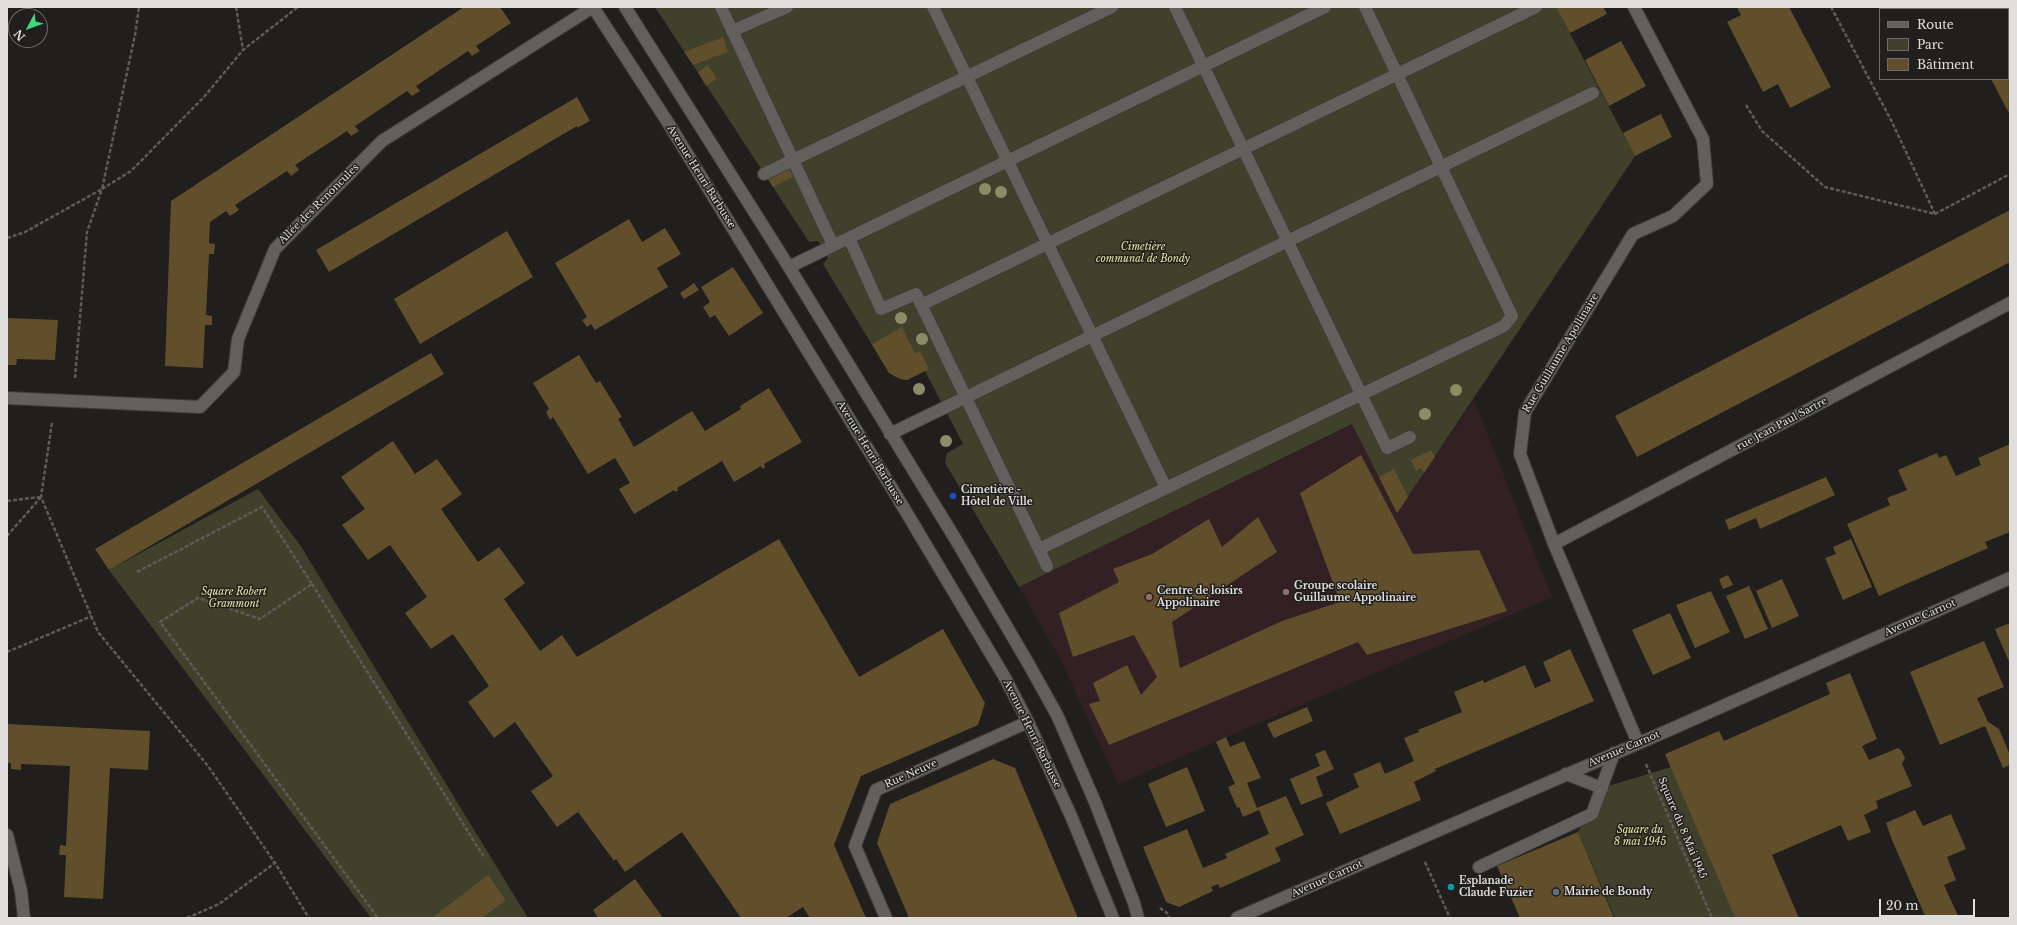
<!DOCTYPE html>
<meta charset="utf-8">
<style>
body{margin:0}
#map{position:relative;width:2017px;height:925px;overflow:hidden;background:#201f1d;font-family:"Libre Baskerville",serif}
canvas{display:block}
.frame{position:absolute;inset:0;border:8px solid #e0dfde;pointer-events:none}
.legend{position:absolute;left:1879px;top:8px;width:130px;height:72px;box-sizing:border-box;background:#201f1d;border:1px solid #6d6c6a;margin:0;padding:5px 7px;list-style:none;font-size:12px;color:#e0dfde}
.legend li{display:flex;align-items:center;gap:8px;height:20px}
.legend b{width:20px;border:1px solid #6d6c6a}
.north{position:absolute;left:8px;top:8px;width:40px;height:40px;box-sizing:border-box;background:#201f1d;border:1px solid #6d6c6a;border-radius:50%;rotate:229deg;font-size:11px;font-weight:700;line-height:16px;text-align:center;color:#e0dfde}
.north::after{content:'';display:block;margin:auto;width:14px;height:18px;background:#41d77c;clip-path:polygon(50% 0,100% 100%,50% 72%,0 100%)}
.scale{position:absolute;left:1879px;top:899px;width:96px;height:18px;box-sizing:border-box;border:2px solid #e0dfde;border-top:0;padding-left:5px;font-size:12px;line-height:14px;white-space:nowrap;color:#e0dfde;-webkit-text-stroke:3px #201f1d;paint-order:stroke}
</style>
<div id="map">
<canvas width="2017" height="925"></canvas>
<div class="frame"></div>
<ul class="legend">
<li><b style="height:5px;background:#61605d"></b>Route</li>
<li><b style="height:11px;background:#40412b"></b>Parc</li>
<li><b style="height:11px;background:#614f2b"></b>Bâtiment</li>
</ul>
<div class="north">N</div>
<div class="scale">20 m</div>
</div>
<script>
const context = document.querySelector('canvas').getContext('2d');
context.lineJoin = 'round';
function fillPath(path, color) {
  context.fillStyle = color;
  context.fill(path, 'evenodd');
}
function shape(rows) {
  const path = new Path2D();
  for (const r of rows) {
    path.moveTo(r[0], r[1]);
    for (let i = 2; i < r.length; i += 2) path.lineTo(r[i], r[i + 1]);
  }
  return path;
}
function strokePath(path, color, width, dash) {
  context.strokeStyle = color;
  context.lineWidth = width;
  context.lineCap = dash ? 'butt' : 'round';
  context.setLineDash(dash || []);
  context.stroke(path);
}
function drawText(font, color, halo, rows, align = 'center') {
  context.font = font + ' "Libre Baskerville",serif';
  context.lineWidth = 3;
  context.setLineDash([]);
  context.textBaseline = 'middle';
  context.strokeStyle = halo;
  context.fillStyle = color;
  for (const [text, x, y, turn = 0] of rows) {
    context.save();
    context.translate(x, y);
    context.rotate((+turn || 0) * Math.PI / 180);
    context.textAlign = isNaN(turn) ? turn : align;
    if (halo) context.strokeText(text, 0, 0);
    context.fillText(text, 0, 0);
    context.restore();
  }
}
fillPath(shape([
 [1474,400,1552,597,1118,784,1062,662,1019,587,1353,424,1397,512]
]), '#332025');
fillPath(shape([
 [655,7,1556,7,1635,156,1397,513,1352,424,1019,587,945,463,947,453,963,444,925,371,907,380,900,379,889,373,823,264,828,258,819,242,817,241,809,242],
 [258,489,300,545,528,918,371,918,109,570],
 [1671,767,1735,918,1615,918,1578,832,1602,788]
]), '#40412b');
fillPath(shape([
 [464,7,500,7,511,23,476,46,480,51,472,56,468,51,416,86,420,91,412,96,407,91,355,126,359,131,351,136,347,131,295,165,299,170,291,176,287,171,235,205,239,210,230,216,226,211,210,222,209,243,215,244,214,254,209,254,206,315,212,316,212,325,205,325,203,368,165,366,171,201],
 [1556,7,1603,7,1607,14,1570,33],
 [1737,7,1789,7,1831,87,1790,108,1778,84,1763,92,1727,22,1741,15],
 [2010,32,2010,115,1991,79,2008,79,2008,33],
 [723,37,728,52,693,65,684,52],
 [1621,41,1646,86,1609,106,1585,60],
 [708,65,717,79,706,86,698,72],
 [577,97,590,121,577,128,577,126,329,272,316,250],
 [1661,114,1672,137,1635,156,1623,133],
 [790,168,795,176,773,187,768,179],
 [2010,210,2010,262,1637,457,1615,416],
 [629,219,642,242,665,228,681,254,657,268,668,287,595,330,591,324,587,327,582,320,587,317,555,263],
 [507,231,533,277,420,344,394,299],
 [733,267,763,313,729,336,715,315,710,318,703,307,710,302,701,287],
 [694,283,699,290,684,299,680,293],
 [7,318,58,320,55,360,17,359,16,365,7,365],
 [902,327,915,354,920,351,929,369,907,380,900,379,889,373,872,344],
 [431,353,444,374,109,570,95,549],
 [579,355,596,383,600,381,622,417,618,419,634,447,692,411,705,431,741,409,740,406,769,388,802,442,764,464,765,467,763,469,761,466,734,482,722,461,677,488,678,490,676,492,674,490,634,514,619,489,630,483,615,458,588,474,553,417,550,420,546,412,549,409,533,383],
 [393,441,415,474,437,459,462,494,441,509,478,562,499,547,525,583,504,599,540,651,562,635,577,657,779,539,859,677,943,629,985,703,978,725,861,776,834,845,866,918,810,918,803,907,786,918,741,918,682,832,625,872,616,859,614,861,578,812,557,827,531,791,553,776,515,722,494,738,468,702,489,686,453,634,431,649,405,613,427,597,390,545,368,560,342,525,365,509,341,477],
 [2010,444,2010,532,1985,542,1988,548,1879,596,1847,524,1890,505,1887,498,1907,490,1898,470,1937,453,1939,458,1946,455,1956,476,1981,465,1978,458],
 [1431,450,1435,457,1424,473,1421,468,1416,471,1411,460],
 [1361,455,1413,554,1479,550,1507,611,1367,655,1358,642,1109,745,1089,704,1100,701,1093,683,1127,665,1141,695,1157,677,1134,635,1073,657,1059,613,1119,582,1113,569,1152,554,1209,519,1222,547,1258,517,1277,552,1172,622,1180,668,1282,621,1340,602,1300,493],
 [1394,469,1408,497,1397,513,1379,477],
 [1826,477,1835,495,1760,529,1756,518,1729,530,1725,520],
 [1851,539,1872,587,1843,600,1825,558,1836,554,1833,547],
 [1728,575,1733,585,1723,589,1719,579],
 [1782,579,1799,616,1772,628,1756,591],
 [1749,586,1768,629,1745,639,1726,596],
 [1711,591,1730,632,1695,648,1676,605],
 [1670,613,1691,658,1653,675,1632,630],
 [2010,623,2010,664,1995,629],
 [1984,641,2004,687,1977,698,1988,722,1999,729,2010,755,2010,765,2003,768,1985,726,1940,745,1910,672],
 [1570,649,1594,701,1435,769,1436,771,1414,782,1421,800,1340,834,1326,803,1359,787,1353,774,1380,762,1385,774,1414,761,1404,738,1419,732,1418,730,1462,712,1454,692,1483,680,1484,683,1525,665,1535,688,1551,681,1543,662],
 [1850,673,1877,739,1862,746,1869,760,1898,748,1901,750,1905,758,1902,764,1912,786,1876,801,1878,808,1864,815,1871,832,1848,841,1841,825,1772,855,1799,918,1735,918,1665,754,1719,731,1724,741,1830,694,1826,683],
 [1307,707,1313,721,1274,738,1267,724],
 [7,724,150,731,148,770,110,768,103,899,64,897,66,855,59,855,60,845,66,846,70,766,21,764,21,770,11,769,11,763,7,763],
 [1226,737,1230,747,1244,741,1261,778,1247,783,1257,808,1286,796,1304,835,1275,848,1281,861,1220,888,1218,884,1211,887,1213,891,1179,907,1166,902,1143,847,1187,829,1203,868,1227,858,1225,854,1269,834,1259,810,1243,817,1239,807,1237,808,1228,787,1235,784,1216,742],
 [1325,750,1334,769,1316,777,1323,796,1301,805,1290,779,1320,766,1315,754],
 [993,759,1015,768,1078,918,909,918,877,843,890,804],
 [1187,767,1205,811,1166,827,1148,784],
 [1915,810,1923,826,1951,814,1966,849,1947,857,1956,880,1944,885,1959,918,1926,918,1892,840,1886,823],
 [1578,832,1614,918,1520,918,1497,866],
 [488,875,506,900,482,918,432,918],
 [635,879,663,918,598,918,593,910]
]), '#614f2b');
const minor = shape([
 [593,7,667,121,896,495,1004,676,1028,722,1071,816,1113,918],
 [625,7,789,267,956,540,1028,663,1057,715,1095,802,1134,903,1138,918],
 [721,7,833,245],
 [933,7,1166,488],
 [1175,7,1387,448,1410,437],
 [1634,7,1703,139,1707,184,1673,216,1633,234,1525,412,1520,454,1554,544,1638,743],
 [732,31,787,7],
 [764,174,1112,7],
 [849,238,881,309,916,294,1047,566],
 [789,267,1325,7],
 [921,305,1536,7],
 [7,398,200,407,234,372,238,339,275,249,382,141,593,7],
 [890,434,1593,93],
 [1554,544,2010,303],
 [1039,549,1504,326,1512,316,1365,7],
 [1566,774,1602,788],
 [7,835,21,891,24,918],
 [1479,867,1592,814,1614,753],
 [886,918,855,846,876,790,1028,722],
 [1237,918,1676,727,2010,578]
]);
strokePath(minor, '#3d3c3b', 14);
strokePath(shape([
 [236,7,243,50],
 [1831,7,1892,122,1935,214],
 [1746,105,1762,131,1825,187,1935,214,2010,174],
 [7,238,25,232,102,189,135,35,139,7],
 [75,378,87,232,102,189,131,171,204,97,243,50,298,7],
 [52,423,41,497,98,632,208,766,275,863,309,918],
 [7,501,40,497],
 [7,536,41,497],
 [137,572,262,507,312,584,260,619,198,598,160,622,378,918],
 [312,584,484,857],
 [7,652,92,616],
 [1646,764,1712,918],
 [1425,862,1450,918],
 [1160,908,1167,913,1169,918],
 [187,918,219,904,275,863]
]), '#5d5c5b', 2.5, [4, 2]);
strokePath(minor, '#61605d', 12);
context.fillStyle = '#8b8d67';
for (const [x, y] of [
 [985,189],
 [1001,192],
 [901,318],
 [922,339],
 [919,389],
 [1456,390],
 [1425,414],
 [946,441]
]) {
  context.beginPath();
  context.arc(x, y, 6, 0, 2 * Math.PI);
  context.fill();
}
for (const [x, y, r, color] of [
 [953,496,4,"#1a4fb4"],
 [1286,592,4,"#8d6e63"],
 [1149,597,4,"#8d6e63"],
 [1451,887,4,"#0f9aa8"],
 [1556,892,4,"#5c6f8a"]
]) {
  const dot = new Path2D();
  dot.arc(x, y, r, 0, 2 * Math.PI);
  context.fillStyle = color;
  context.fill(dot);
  strokePath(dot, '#201f1d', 1.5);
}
drawText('10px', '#e0dfde', '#201f1d', [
 ["Avenue Henri Barbusse",701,177,58],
 ["Allée des Renoncules",319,204,-45],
 ["Rue Guillaume Apollinaire",1561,353,-59],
 ["rue Jean Paul Sartre",1782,424,-28],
 ["Avenue Henri Barbusse",870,453,59],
 ["Avenue Carnot",1920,618,-24],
 ["Avenue Henri Barbusse",1032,734,64],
 ["Avenue Carnot",1624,749,-23],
 ["Rue Neuve",911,774,-24],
 ["Square du 8 Mai 1945",1682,828,67],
 ["Avenue Carnot",1327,879,-24]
]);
drawText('italic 10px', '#e3e7a3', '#201f1d', [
 ["Cimetière",1143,247],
 ["communal de Bondy",1143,259],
 ["Square Robert",234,592],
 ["Grammont",234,604],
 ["Square du",1640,830],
 ["8 mai 1945",1640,842]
]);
drawText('bold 10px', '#e0dfde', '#201f1d', [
 ["Cimetière -",961,490],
 ["Hôtel de Ville",961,502],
 ["Groupe scolaire",1294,586],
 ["Guillaume Appolinaire",1294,598],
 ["Centre de loisirs",1157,591],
 ["Appolinaire",1157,603],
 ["Esplanade",1459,881],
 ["Claude Fuzier",1459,893],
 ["Mairie de Bondy",1564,892]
], 'left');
</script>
